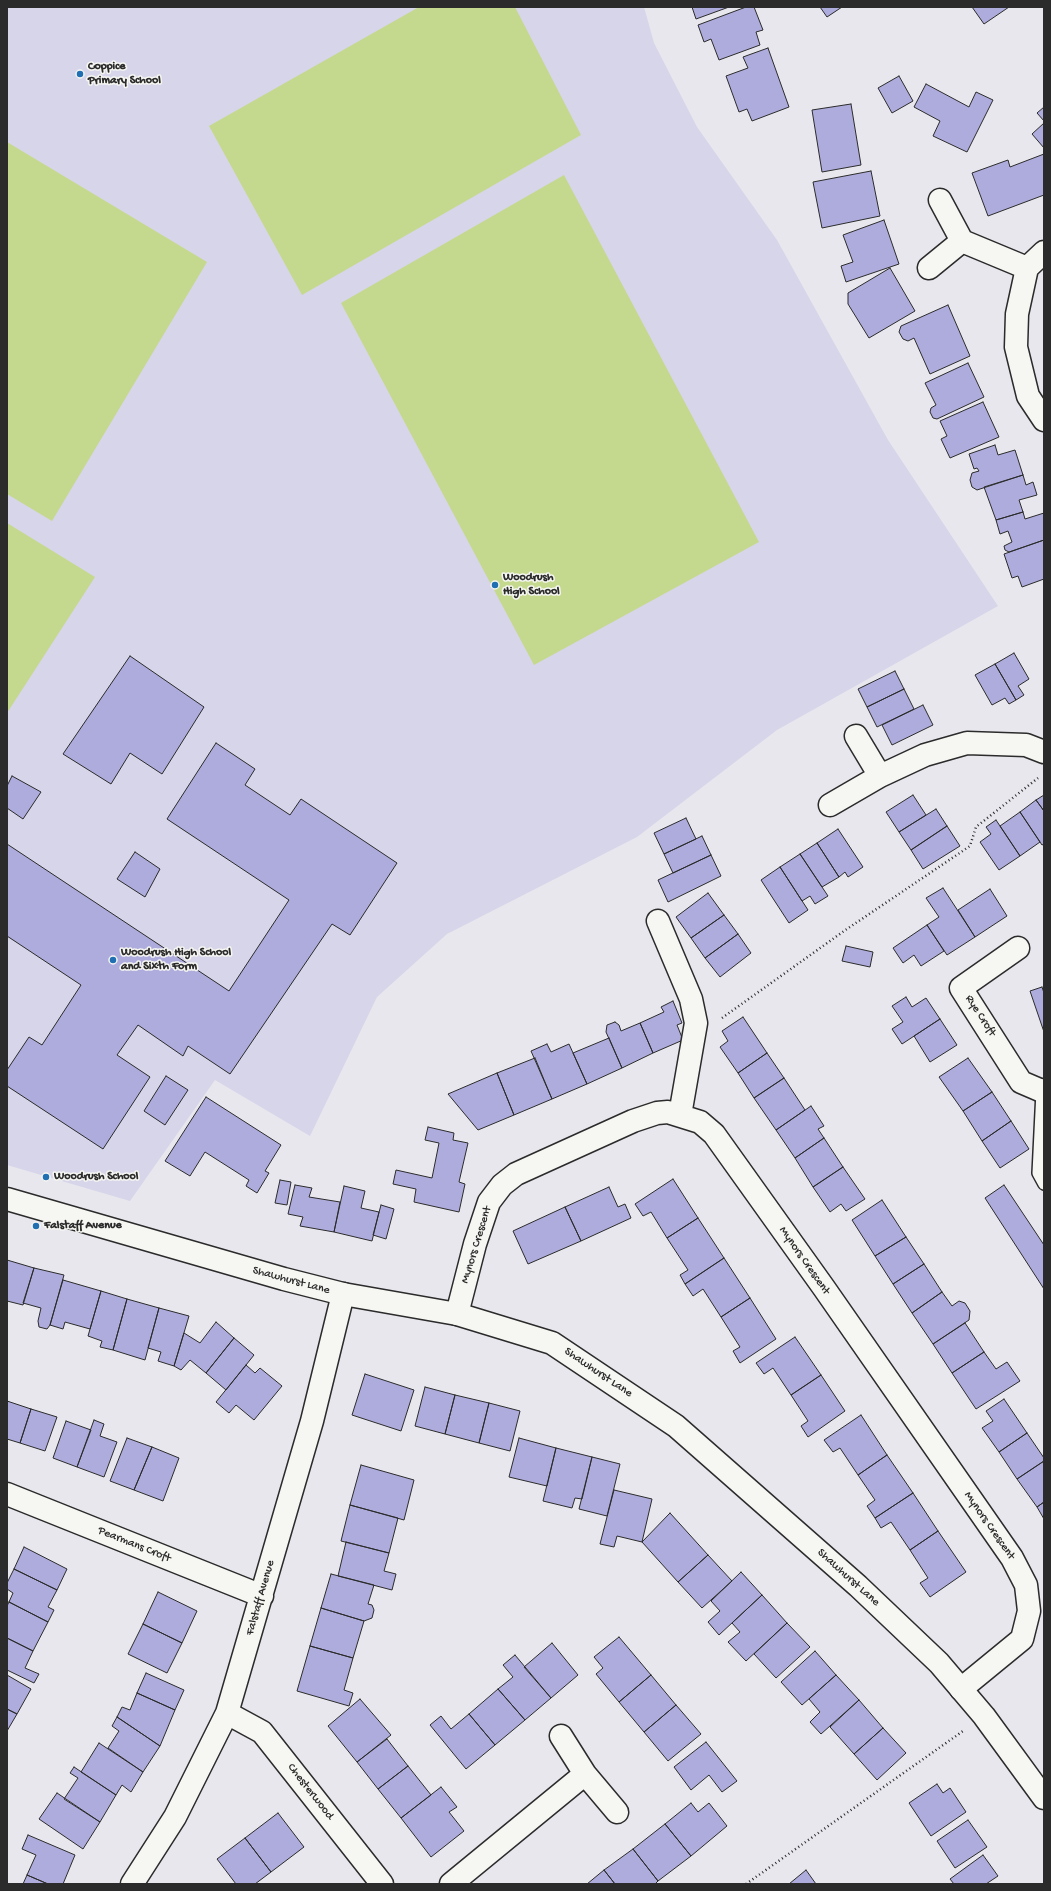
<!DOCTYPE html>
<style>
body{margin:0}
#map{position:relative;width:1051px;height:1891px;overflow:hidden;background:#e8e7ee;font-family:"Gochi Hand",sans-serif}
canvas{display:block}
.frame{position:absolute;inset:0;border:8px solid #2b2b2b;pointer-events:none}
</style>
<div id="map">
<canvas width="1051" height="1891"></canvas>
<div class="frame"></div>
</div>
<script>
const context = document.querySelector('canvas').getContext('2d');
context.lineJoin = 'round';
function fillPath(path, color) {
  context.fillStyle = color;
  context.fill(path, 'evenodd');
}
function shape(rows) {
  const path = new Path2D();
  for (const r of rows) {
    path.moveTo(r[0], r[1]);
    for (let i = 2; i < r.length; i += 2) path.lineTo(r[i], r[i + 1]);
  }
  return path;
}
function strokePath(path, color, width, dash) {
  context.strokeStyle = color;
  context.lineWidth = width;
  context.lineCap = dash ? 'butt' : 'round';
  context.setLineDash(dash || []);
  context.stroke(path);
}
function drawText(font, color, halo, rows, align = 'center') {
  context.font = font + ' "Gochi Hand",sans-serif';
  context.lineWidth = 3;
  context.setLineDash([]);
  context.textBaseline = 'middle';
  context.strokeStyle = halo;
  context.fillStyle = color;
  for (const [text, x, y, turn = 0] of rows) {
    context.save();
    context.translate(x, y);
    context.rotate((+turn || 0) * Math.PI / 180);
    context.textAlign = isNaN(turn) ? turn : align;
    if (halo) context.strokeText(text, 0, 0);
    context.fillText(text, 0, 0);
    context.restore();
  }
}
fillPath(shape([
 [7,7,644,7,654,43,697,127,777,240,888,440,998,606,777,730,637,837,447,934,377,997,310,1136,215,1080,130,1201,7,1165]
]), '#d7d5e9');
fillPath(shape([
 [419,7,515,7,581,135,302,295,209,126],
 [7,142,207,262,52,521,7,494],
 [564,175,759,542,534,665,341,303],
 [7,523,95,577,7,713]
]), '#c5d98e');
const building = shape([
 [692,7,729,7,696,19,692,7],
 [746,7,754,7,763,30,756,32,760,45,719,60,711,39,704,42,698,25,746,7],
 [820,7,842,7,827,17,820,7],
 [972,7,1009,7,984,24,972,7],
 [768,48,789,107,752,121,747,109,739,112,726,76,748,68,743,57,768,48],
 [899,76,913,101,892,113,878,88,899,76],
 [926,84,969,107,976,92,993,100,967,152,933,136,940,121,914,107,926,84],
 [851,104,861,165,822,172,812,110,851,104],
 [1044,107,1044,121,1037,113,1044,107],
 [1044,123,1044,148,1032,134,1044,123],
 [1044,154,1044,195,988,216,972,173,1008,160,1010,167,1044,154],
 [871,171,880,216,822,228,813,182,871,171],
 [884,220,899,264,846,282,841,266,853,262,843,235,884,220],
 [890,268,915,311,869,338,848,304,848,293,890,268],
 [948,305,970,356,930,374,914,338,908,341,903,339,899,332,901,326,948,305],
 [968,363,984,397,937,419,933,418,930,412,931,408,936,405,925,383,968,363],
 [983,402,999,437,950,458,941,439,947,436,940,421,983,402],
 [995,445,998,455,1015,450,1023,475,977,490,972,487,970,480,972,473,979,471,977,468,974,469,969,454,995,445],
 [1023,475,1026,485,1033,482,1037,495,1019,500,1023,512,996,520,984,487,1023,475],
 [1023,512,1025,519,1044,513,1044,540,1009,552,1005,550,1004,546,1012,542,1008,531,1000,534,996,520,1023,512],
 [1044,540,1044,579,1022,587,1018,576,1012,578,1004,554,1044,540],
 [1014,653,1029,679,1018,686,1024,695,1016,700,995,664,1014,653],
 [130,656,204,707,162,774,130,753,111,784,63,754,130,656],
 [995,664,1016,700,1009,704,1005,698,992,705,975,675,995,664],
 [895,671,904,689,867,707,858,689,895,671],
 [904,689,914,709,877,727,867,707,904,689],
 [923,705,933,725,892,745,882,725,923,705],
 [216,743,255,769,245,785,290,815,301,799,397,863,350,935,332,924,230,1074,188,1046,183,1056,138,1025,117,1055,150,1077,103,1149,7,1086,7,1070,29,1037,42,1045,81,985,7,936,7,844,229,991,289,900,167,819,216,743],
 [12,776,41,792,23,819,7,808,7,786,12,776],
 [913,795,926,815,899,832,886,812,913,795],
 [1044,795,1044,811,1036,800,1044,795],
 [1036,800,1044,811,1044,844,1042,845,1020,812,1036,800],
 [936,809,947,826,911,850,899,832,936,809],
 [1020,812,1040,842,1020,856,1000,826,1020,812],
 [686,818,696,839,664,854,654,833,686,818],
 [996,820,1020,856,999,870,980,842,991,834,986,827,996,820],
 [947,826,960,846,923,869,911,850,947,826],
 [838,829,863,867,848,877,845,872,839,877,817,843,838,829],
 [702,836,711,855,673,873,664,854,702,836],
 [817,843,839,877,822,887,800,854,817,843],
 [135,852,160,869,145,897,117,879,135,852],
 [800,854,828,896,815,904,810,896,802,901,780,867,800,854],
 [711,855,721,876,668,902,658,880,711,855],
 [780,867,808,910,789,923,761,880,780,867],
 [943,888,975,937,947,955,927,925,939,917,926,898,943,888],
 [990,889,1007,916,975,937,958,910,990,889],
 [708,893,724,915,691,938,676,917,708,893],
 [724,915,738,934,705,958,691,938,724,915],
 [927,925,944,951,921,966,914,955,903,963,893,948,927,925],
 [738,934,751,953,720,977,705,958,738,934],
 [846,946,873,952,870,967,842,961,846,946],
 [1042,987,1044,993,1044,1032,1030,991,1042,987],
 [906,997,912,1007,926,998,940,1019,902,1044,892,1029,903,1022,892,1006,906,997],
 [673,1001,682,1023,677,1025,683,1040,653,1053,640,1023,664,1012,661,1007,673,1001],
 [743,1017,767,1053,738,1073,720,1047,728,1041,722,1031,743,1017],
 [940,1019,957,1045,930,1062,914,1036,940,1019],
 [615,1022,619,1025,621,1031,640,1023,653,1053,622,1068,606,1032,607,1025,615,1022],
 [609,1038,622,1068,587,1084,573,1053,609,1038],
 [547,1044,551,1052,569,1044,587,1084,552,1099,531,1051,547,1044],
 [767,1053,784,1078,754,1098,738,1073,767,1053],
 [535,1058,552,1099,514,1115,497,1073,535,1058],
 [968,1058,992,1092,963,1111,939,1077,968,1058],
 [497,1073,514,1115,478,1130,448,1094,497,1073],
 [166,1076,188,1090,165,1125,144,1111,166,1076],
 [784,1078,805,1110,776,1130,754,1098,784,1078],
 [992,1092,1011,1121,982,1141,963,1111,992,1092],
 [206,1097,281,1145,265,1171,269,1173,257,1193,246,1186,249,1180,205,1152,190,1176,165,1161,206,1097],
 [811,1106,824,1126,818,1129,824,1138,795,1158,776,1130,811,1106],
 [1011,1121,1029,1149,1000,1168,982,1141,1011,1121],
 [428,1127,454,1133,453,1140,468,1143,459,1182,465,1184,459,1212,414,1202,416,1189,393,1184,396,1170,432,1178,439,1143,425,1140,428,1127],
 [824,1138,843,1167,813,1187,795,1158,824,1138],
 [843,1167,865,1199,846,1211,841,1204,830,1212,813,1187,843,1167],
 [673,1179,698,1218,667,1238,651,1212,643,1216,635,1204,673,1179],
 [280,1180,291,1182,287,1205,275,1203,280,1180],
 [295,1185,312,1188,309,1197,340,1202,334,1232,300,1226,303,1217,288,1214,295,1185],
 [1004,1185,1044,1245,1044,1289,985,1198,1004,1185],
 [344,1186,365,1191,361,1208,379,1212,372,1241,334,1232,344,1186],
 [609,1187,618,1207,625,1204,631,1218,581,1241,565,1207,609,1187],
 [882,1200,906,1237,875,1256,852,1220,882,1200],
 [381,1205,394,1209,386,1239,373,1235,381,1205],
 [565,1207,581,1241,528,1264,513,1231,565,1207],
 [698,1218,724,1258,685,1284,680,1275,688,1270,667,1238,698,1218],
 [906,1237,924,1264,893,1284,875,1256,906,1237],
 [724,1258,750,1298,721,1317,703,1289,693,1296,685,1284,724,1258],
 [7,1260,34,1268,23,1305,7,1301,7,1260],
 [924,1264,942,1292,912,1313,893,1284,924,1264],
 [34,1268,64,1275,50,1325,47,1329,39,1327,38,1321,41,1308,23,1303,34,1268],
 [63,1280,101,1291,90,1329,65,1322,63,1329,50,1325,63,1280],
 [101,1291,127,1299,113,1350,100,1347,102,1341,88,1336,101,1291],
 [942,1292,952,1306,959,1301,965,1303,970,1311,969,1320,933,1344,912,1313,942,1292],
 [750,1298,776,1339,740,1363,733,1351,740,1347,721,1317,750,1298],
 [127,1299,159,1308,145,1360,113,1350,127,1299],
 [159,1308,189,1316,174,1366,158,1361,161,1352,148,1348,159,1308],
 [216,1322,234,1338,206,1373,190,1360,181,1370,174,1366,184,1333,200,1343,216,1322],
 [965,1323,984,1352,952,1373,933,1344,965,1323],
 [795,1337,821,1375,791,1395,773,1368,764,1374,756,1363,795,1337],
 [234,1338,254,1355,226,1390,206,1373,234,1338],
 [984,1352,996,1369,1007,1362,1020,1381,976,1409,952,1373,984,1352],
 [246,1365,255,1373,260,1368,282,1386,254,1420,236,1405,229,1413,216,1402,246,1365],
 [365,1374,414,1390,401,1431,352,1415,365,1374],
 [821,1375,845,1411,808,1437,801,1426,808,1421,791,1395,821,1375],
 [425,1387,455,1395,445,1434,415,1426,425,1387],
 [455,1395,489,1403,479,1443,445,1434,455,1395],
 [1004,1399,1027,1433,999,1452,982,1428,993,1421,986,1411,1004,1399],
 [7,1401,31,1409,20,1443,7,1439,7,1401],
 [489,1403,520,1411,510,1451,479,1443,489,1403],
 [31,1409,57,1417,45,1451,20,1443,31,1409],
 [861,1415,887,1455,858,1475,840,1448,833,1452,824,1440,861,1415],
 [94,1420,104,1424,100,1436,117,1442,104,1477,77,1467,94,1420],
 [66,1421,91,1430,77,1467,53,1458,66,1421],
 [1027,1433,1044,1458,1044,1461,1017,1479,999,1452,1027,1433],
 [127,1438,152,1447,134,1490,110,1481,127,1438],
 [519,1438,556,1448,547,1486,509,1477,519,1438],
 [152,1447,179,1458,163,1501,134,1490,152,1447],
 [556,1448,592,1457,582,1499,575,1498,572,1508,543,1501,556,1448],
 [887,1455,913,1493,875,1518,867,1506,875,1500,858,1475,887,1455],
 [592,1457,620,1464,607,1516,579,1509,592,1457],
 [1044,1461,1044,1502,1037,1507,1017,1479,1044,1461],
 [361,1465,414,1480,404,1520,350,1505,361,1465],
 [614,1490,652,1499,642,1542,617,1536,614,1547,600,1544,614,1490],
 [913,1493,938,1531,910,1550,891,1522,881,1528,875,1518,913,1493],
 [1044,1502,1044,1519,1037,1507,1044,1502],
 [350,1505,398,1518,389,1553,341,1541,350,1505],
 [670,1513,708,1555,678,1582,642,1542,670,1513],
 [938,1531,966,1572,930,1597,920,1583,928,1578,910,1550,938,1531],
 [346,1542,389,1553,384,1571,396,1574,392,1590,338,1576,346,1542],
 [24,1547,67,1569,57,1590,14,1569,24,1547],
 [708,1555,732,1581,702,1608,678,1582,708,1555],
 [14,1569,57,1590,48,1607,54,1610,48,1622,9,1602,13,1593,7,1589,7,1583,14,1569],
 [741,1572,762,1595,719,1635,708,1622,720,1611,711,1601,741,1572],
 [331,1574,374,1585,368,1604,372,1605,374,1610,372,1618,364,1621,321,1608,331,1574],
 [158,1592,197,1611,182,1643,143,1624,158,1592],
 [762,1595,787,1623,746,1661,728,1642,740,1632,732,1623,762,1595],
 [9,1602,48,1622,33,1651,7,1638,7,1606,9,1602],
 [321,1608,364,1621,353,1658,310,1646,321,1608],
 [787,1623,810,1647,776,1678,754,1654,787,1623],
 [143,1624,182,1643,167,1673,128,1654,143,1624],
 [619,1637,651,1675,619,1702,596,1674,603,1668,594,1657,619,1637],
 [7,1638,33,1651,25,1668,39,1674,34,1683,7,1670,7,1638],
 [552,1643,578,1675,551,1698,524,1667,552,1643],
 [310,1646,353,1658,344,1690,353,1693,349,1706,297,1691,310,1646],
 [815,1651,836,1675,802,1705,781,1682,815,1651],
 [515,1655,551,1698,525,1720,498,1689,513,1677,503,1665,515,1655],
 [146,1673,184,1690,175,1710,137,1693,146,1673],
 [7,1675,31,1689,17,1714,7,1709,7,1675],
 [651,1675,676,1705,644,1732,619,1702,651,1675],
 [836,1675,859,1700,821,1734,810,1722,820,1712,809,1699,836,1675],
 [498,1689,525,1720,495,1745,469,1714,498,1689],
 [137,1693,175,1710,160,1746,117,1717,122,1707,130,1710,137,1693],
 [360,1699,391,1735,357,1762,328,1726,360,1699],
 [859,1700,883,1728,854,1754,830,1727,859,1700],
 [676,1705,701,1734,668,1761,644,1732,676,1705],
 [7,1709,17,1714,7,1731,7,1709],
 [469,1714,495,1745,466,1769,430,1725,441,1716,451,1729,469,1714],
 [117,1717,160,1746,143,1772,108,1748,119,1731,112,1726,117,1717],
 [883,1728,906,1753,877,1780,854,1754,883,1728],
 [387,1739,408,1766,378,1789,357,1762,387,1739],
 [706,1742,737,1781,722,1792,709,1775,691,1790,674,1767,706,1742],
 [99,1743,143,1772,131,1792,122,1785,116,1795,81,1772,99,1743],
 [408,1766,431,1795,401,1818,378,1789,408,1766],
 [74,1767,116,1795,100,1822,64,1799,78,1778,70,1773,74,1767],
 [937,1784,943,1793,950,1788,966,1812,931,1836,909,1803,937,1784],
 [441,1787,457,1807,449,1812,464,1831,431,1857,401,1818,441,1787],
 [57,1793,100,1822,83,1849,39,1819,57,1793],
 [691,1803,698,1812,709,1803,727,1826,691,1856,665,1824,691,1803],
 [278,1813,304,1847,271,1872,245,1838,278,1813],
 [968,1820,987,1847,955,1868,937,1841,968,1820],
 [665,1824,691,1856,658,1881,633,1849,665,1824],
 [28,1835,75,1855,63,1884,48,1884,27,1875,36,1855,22,1849,28,1835],
 [245,1838,271,1872,255,1884,236,1884,217,1859,245,1838],
 [633,1849,658,1881,655,1884,615,1884,604,1870,633,1849],
 [983,1855,998,1876,986,1884,954,1884,950,1879,983,1855],
 [604,1870,615,1884,587,1884,604,1870],
 [806,1870,816,1884,789,1884,806,1870],
 [27,1875,48,1884,23,1884,27,1875]
]);
fillPath(building, '#aeacdd');
strokePath(building, '#2b2b2b', 1);
const service = shape([
 [1042,1091,1038,1173,1044,1184]
]);
const minor = shape([
 [940,200,962,241,1027,268],
 [1044,252,1027,268,1017,314,1016,347,1028,396,1044,420],
 [929,268,962,241],
 [856,736,880,776],
 [830,805,880,776,925,755,967,743,1026,745,1044,752],
 [658,921,691,999,696,1023,680,1115],
 [1018,948,961,988,1021,1082,1042,1091,1044,1090],
 [457,1314,475,1244,489,1202,502,1185,516,1174,633,1121,657,1113,668,1112,700,1122,714,1134,824,1288,1012,1558,1026,1585,1029,1611,1022,1639,961,1689],
 [7,1494,262,1596],
 [227,1713,262,1732,382,1884],
 [561,1736,585,1774,617,1812],
 [132,1884,175,1817,227,1713,312,1421,343,1294],
 [451,1884,585,1774]
]);
const tertiary = shape([
 [7,1199,284,1279,343,1294,457,1314,552,1343,676,1426,858,1586,939,1663,984,1716,1044,1798]
]);
strokePath(service, '#2b2b2b', 14);
strokePath(minor, '#2b2b2b', 25);
strokePath(tertiary, '#2b2b2b', 25);
strokePath(shape([
 [722,1018,844,931,970,846,976,827,1038,778],
 [746,1884,963,1731]
]), '#2b2b2b', 2.5, [1, 3]);
strokePath(service, '#f6f6f2', 11);
strokePath(minor, '#f6f6f2', 22);
strokePath(tertiary, '#f6f6f2', 22);
for (const [x, y, r, color] of [
 [80,74,4,"#1f6fb2"],
 [495,585,4,"#1f6fb2"],
 [113,960,4,"#1f6fb2"],
 [46,1177,4,"#1f6fb2"],
 [36,1226,4,"#1f6fb2"]
]) {
  const dot = new Path2D();
  dot.arc(x, y, r, 0, 2 * Math.PI);
  context.fillStyle = color;
  context.fill(dot);
  strokePath(dot, '#f6f6f2', 1.5);
}
drawText('bold 12px', '#2b2b2b', '#f6f6f2', [
 ["Coppice",88,67],
 ["Primary School",88,81],
 ["Woodrush",503,578],
 ["High School",503,592],
 ["Woodrush High School",121,953],
 ["and Sixth Form",121,967],
 ["Woodrush School",54,1177],
 ["Falstaff Avenue",44,1226]
], 'left');
drawText('12px', '#2b2b2b', '#f6f6f2', [
 ["Rye Croft",980,1016,57],
 ["Mynors Crescent",477,1245,-73],
 ["Mynors Crescent",804,1261,55],
 ["Shawhurst Lane",291,1281,15],
 ["Shawhurst Lane",598,1373,34],
 ["Mynors Crescent",989,1526,55],
 ["Pearmans Croft",134,1545,22],
 ["Shawhurst Lane",848,1578,42],
 ["Falstaff Avenue",261,1598,-74],
 ["Chesterwood",310,1792,52]
]);
</script>
